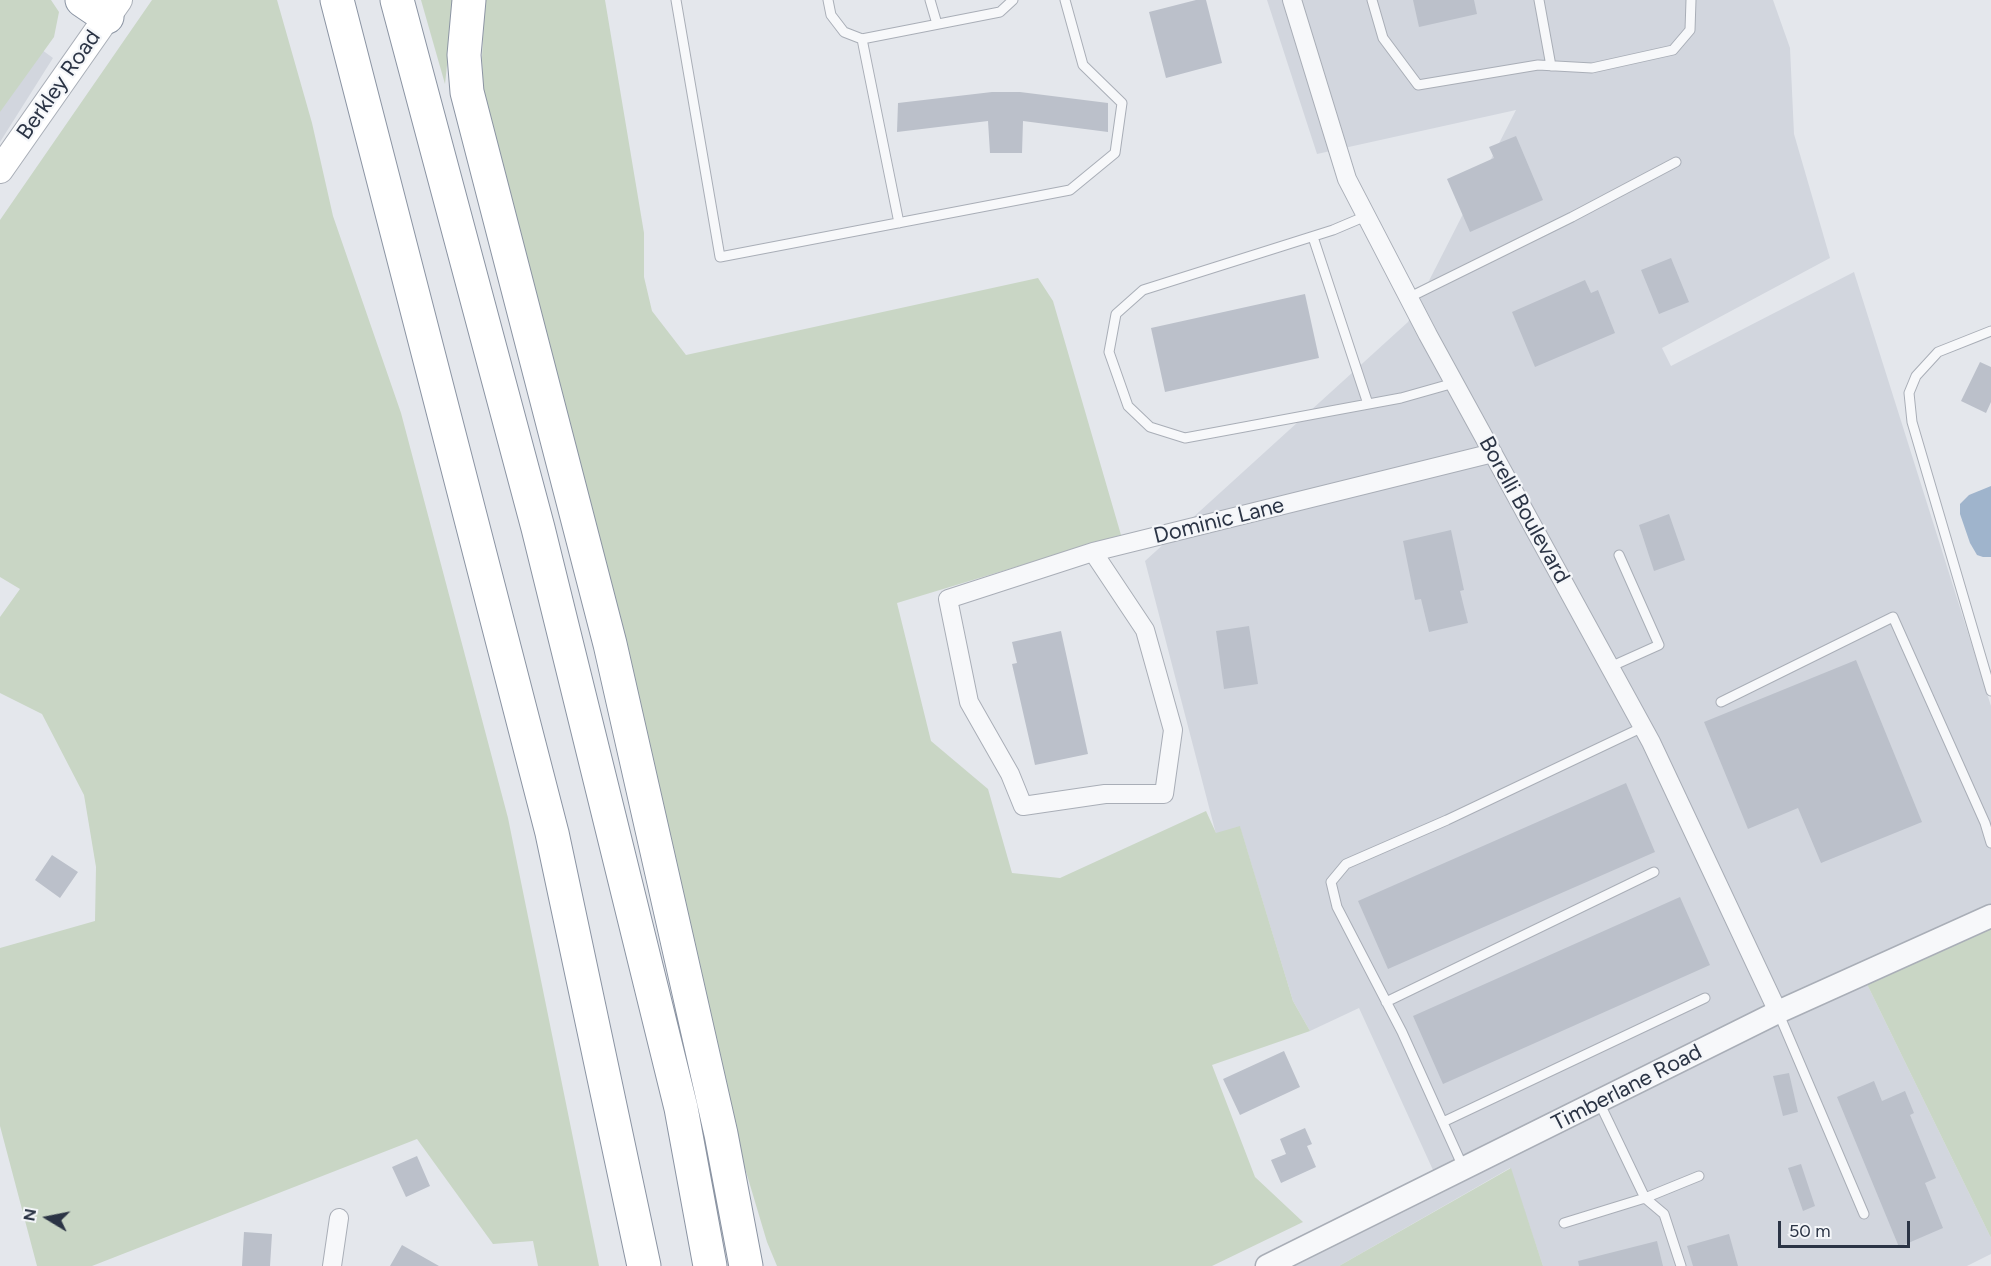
<!DOCTYPE html>
<style>
body{margin:0}
#map{position:relative;width:1991px;height:1266px;overflow:hidden;background:#e4e7ec;font-family:Figtree,sans-serif}
canvas{display:block}
.north{position:absolute;left:18px;top:1188px;width:60px;height:60px;-webkit-text-stroke:4px #f4f6f9;paint-order:stroke;rotate:280deg;font-size:16px;font-weight:700;line-height:24px;text-align:center;color:#2b3445}
.north::after{content:'';display:block;margin:auto;width:21px;height:27px;background:#2b3445;clip-path:polygon(50% 0,100% 100%,50% 72%,0 100%)}
.scale{position:absolute;left:1778px;top:1221px;width:132px;height:27px;box-sizing:border-box;border:3px solid #2b3445;border-top:0;padding-left:8px;font-size:18px;line-height:21px;white-space:nowrap;color:#2b3445;-webkit-text-stroke:4px #f4f6f9;paint-order:stroke}
</style>
<div id="map">
<canvas width="1991" height="1266"></canvas>
<div class="north">N</div>
<div class="scale">50 m</div>
</div>
<script>
const context = document.querySelector('canvas').getContext('2d');
context.lineJoin = 'round';
function fillPath(path, color) {
  context.fillStyle = color;
  context.fill(path, 'evenodd');
}
function shape(rows) {
  const path = new Path2D();
  for (const r of rows) {
    path.moveTo(r[0], r[1]);
    for (let i = 2; i < r.length; i += 2) path.lineTo(r[i], r[i + 1]);
  }
  return path;
}
function strokePath(path, color, width, dash) {
  context.strokeStyle = color;
  context.lineWidth = width;
  context.lineCap = dash ? 'butt' : 'round';
  context.setLineDash(dash || []);
  context.stroke(path);
}
function drawText(font, color, halo, rows, align = 'center') {
  context.font = font + ' Figtree,sans-serif';
  context.lineWidth = 4.5;
  context.setLineDash([]);
  context.textBaseline = 'middle';
  context.strokeStyle = halo;
  context.fillStyle = color;
  for (const [text, x, y, turn = 0] of rows) {
    context.save();
    context.translate(x, y);
    context.rotate((+turn || 0) * Math.PI / 180);
    context.textAlign = isNaN(turn) ? turn : align;
    if (halo) context.strokeText(text, 0, 0);
    context.fillText(text, 0, 0);
    context.restore();
  }
}
fillPath(shape([
 [1267,0,1773,0,1790,48,1794,134,1830,258,1662,348,1671,366,1854,272,1991,706,1991,915,1863,976,1991,1238,1991,1254,1967,1266,1543,1266,1510,1168,1339,1266,1260,1266,1438,1181,1359,1008,1310,1031,1293,1001,1240,827,1216,834,1145,561,1408,322,1516,110,1317,154],
 [0,19,53,58,0,142]
]), '#d2d6de');
fillPath(shape([
 [0,0,51,0,59,12,54,37,0,112],
 [152,0,277,0,312,123,333,216,401,413,508,818,599,1266,538,1266,533,1241,493,1244,417,1139,92,1266,37,1266,0,1126,0,948,95,921,96,867,84,795,42,714,0,693,0,617,20,589,0,577,0,220],
 [421,0,454,0,445,84],
 [485,0,605,0,644,233,644,277,652,311,686,355,1038,278,1053,301,1121,535,897,603,931,741,988,789,1012,873,1060,878,1206,811,1216,833,1240,826,1293,1001,1310,1031,1212,1065,1255,1177,1303,1222,1212,1266,777,1266,767,1242,722,1091,484,119,482,57],
 [1991,915,1991,1238,1863,976],
 [1511,1168,1543,1266,1339,1266]
]), '#c9d6c5');
fillPath(shape([
 [1991,486,1991,557,1983,557,1977,555,1970,543,1960,514,1960,504,1969,495]
]), '#9fb4cc');
fillPath(shape([
 [1196,0,1206,0,1222,63,1166,78,1149,12],
 [1413,0,1474,0,1477,14,1419,27],
 [992,92,1020,92,1108,103,1108,132,1023,121,1022,153,990,153,988,121,897,132,898,103],
 [1516,136,1543,200,1470,232,1447,179,1494,158,1489,147],
 [1671,258,1689,302,1659,314,1641,270],
 [1585,280,1591,293,1598,290,1615,333,1535,367,1512,312],
 [1305,294,1319,358,1165,392,1151,328],
 [1980,362,1991,367,1991,402,1986,413,1961,401],
 [1669,514,1685,560,1654,571,1639,525],
 [1451,530,1464,590,1460,591,1468,623,1429,632,1421,599,1415,600,1403,541],
 [1249,626,1258,684,1224,689,1216,631],
 [1061,631,1088,754,1035,765,1012,664,1017,663,1012,642],
 [1856,660,1922,822,1821,863,1798,808,1748,829,1704,722],
 [1626,783,1655,852,1388,969,1358,901],
 [52,855,78,872,60,898,35,880],
 [1680,897,1710,965,1443,1084,1413,1016],
 [1284,1051,1300,1087,1240,1115,1223,1079],
 [1789,1073,1798,1112,1783,1116,1773,1076],
 [1874,1081,1882,1101,1905,1091,1914,1113,1910,1115,1936,1178,1925,1183,1943,1228,1899,1247,1837,1097],
 [1305,1128,1312,1144,1307,1146,1316,1167,1281,1183,1271,1160,1286,1154,1280,1139],
 [417,1156,430,1186,406,1197,392,1167],
 [1801,1164,1815,1206,1803,1211,1788,1168],
 [244,1232,272,1234,270,1266,242,1266],
 [1729,1234,1738,1266,1693,1266,1687,1246],
 [1657,1241,1663,1266,1579,1266,1578,1261],
 [402,1245,439,1266,390,1266]
]), '#bbc0ca');
const service = shape([
 [676,0,720,257,1070,190,1115,153,1122,103,1083,65,1065,0],
 [828,0,831,15,844,32,862,39,1000,12,1013,0],
 [930,0,937,24],
 [1372,0,1383,38,1418,85,1538,65,1592,68,1673,50,1690,30,1691,0],
 [1539,0,1551,66],
 [862,39,899,223],
 [1366,216,1333,230,1143,290,1116,314,1109,352,1128,406,1150,427,1185,438,1401,398,1454,383],
 [1313,237,1368,404],
 [1408,298,1572,217,1676,162],
 [1991,331,1938,352,1916,376,1909,393,1912,422,1991,691],
 [1610,667,1659,645,1619,555],
 [1721,702,1893,617,1985,823,1991,843],
 [1386,1002,1654,872],
 [1778,1012,1864,1214],
 [1599,1102,1645,1198,1664,1214,1681,1266],
 [1443,1122,1705,998],
 [1463,1167,1402,1032,1337,907,1331,882,1346,864,1447,820,1643,727],
 [1564,1223,1645,1198,1699,1176]
]);
const minor = shape([
 [1292,0,1347,179,1428,335,1651,742,1778,1012],
 [1093,552,1145,630,1173,730,1164,794,1105,794,1023,806,1010,774,969,702,948,599,1093,552,1493,453],
 [332,1266,339,1218]
]);
const tertiary = shape([
 [1267,1266,1778,1012,1991,916]
]);
const secondary = shape([
 [0,170,119,0]
]);
const motorway = shape([
 [82,0,107,17],
 [337,0,552,833,644,1266],
 [397,0,538,528,681,1108,710,1266],
 [469,0,464,55,467,92,610,644,721,1134,746,1266]
]);
strokePath(service, '#a9aeb7', 11);
strokePath(minor, '#a9aeb7', 20);
strokePath(tertiary, '#a9aeb7', 25);
strokePath(secondary, '#a9aeb7', 28);
strokePath(motorway, '#8b94a3', 35);
strokePath(service, '#f7f8fa', 9);
strokePath(minor, '#f7f8fa', 18);
strokePath(tertiary, '#f7f8fa', 22);
strokePath(secondary, '#fff', 26);
strokePath(motorway, '#fff', 33);
drawText('22px', '#2b3445', '#f4f6f9', [
 ["Berkley Road",59,85,-55],
 ["Borelli Boulevard",1524,510,61],
 ["Dominic Lane",1219,521,-14],
 ["Timberlane Road",1627,1088,-27]
]);
</script>
